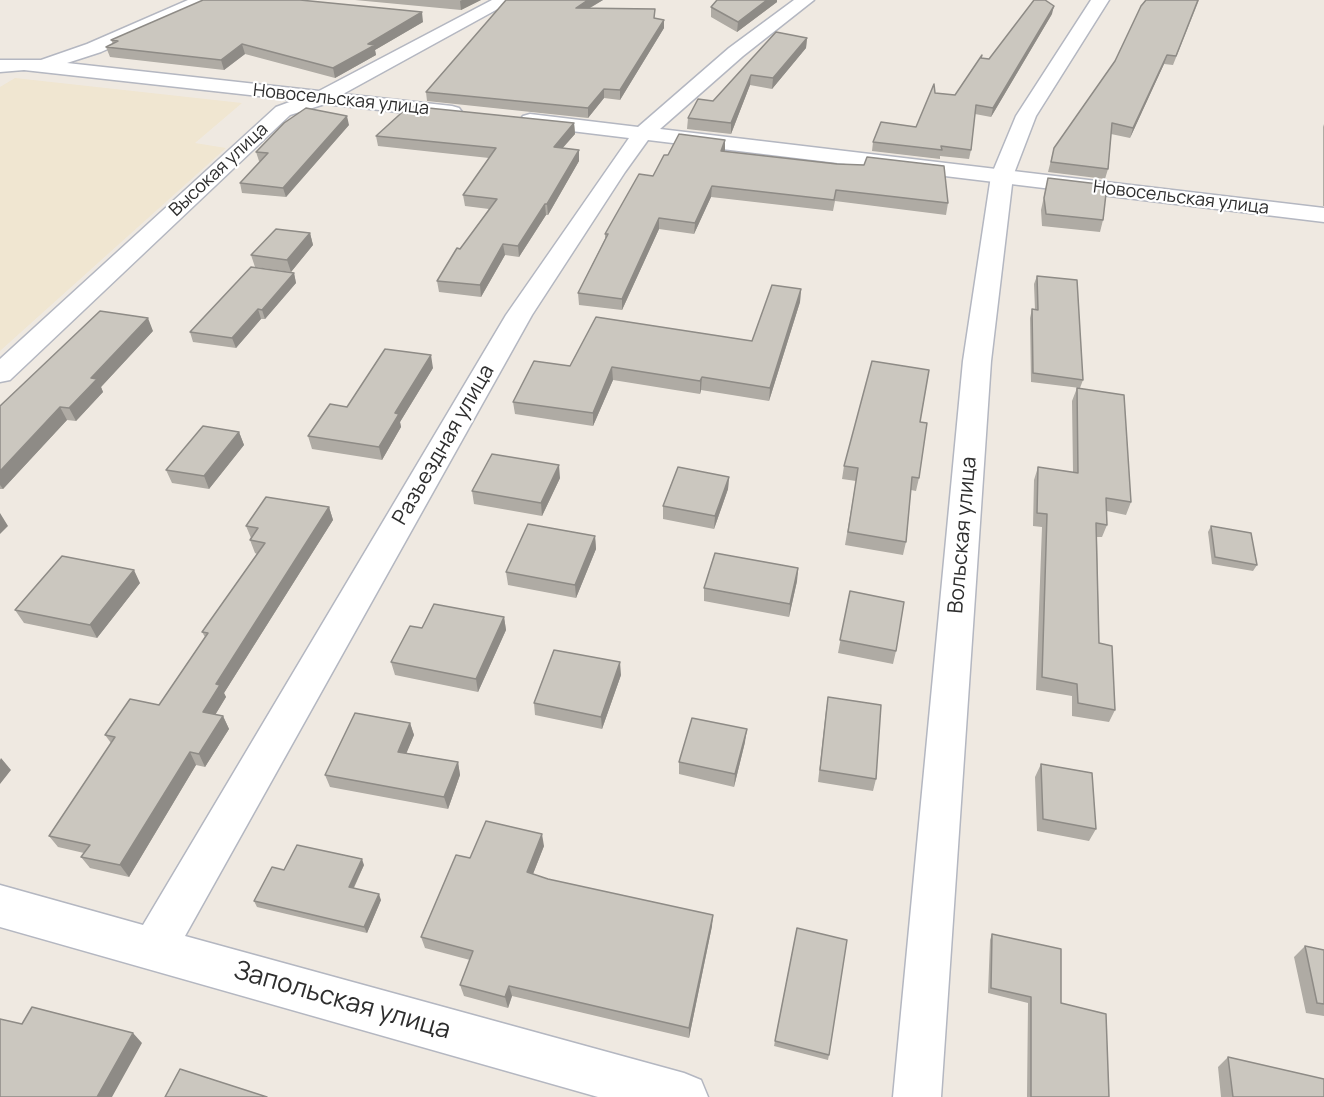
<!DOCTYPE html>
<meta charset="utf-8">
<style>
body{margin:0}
canvas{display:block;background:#efe9e1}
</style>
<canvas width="1324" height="1097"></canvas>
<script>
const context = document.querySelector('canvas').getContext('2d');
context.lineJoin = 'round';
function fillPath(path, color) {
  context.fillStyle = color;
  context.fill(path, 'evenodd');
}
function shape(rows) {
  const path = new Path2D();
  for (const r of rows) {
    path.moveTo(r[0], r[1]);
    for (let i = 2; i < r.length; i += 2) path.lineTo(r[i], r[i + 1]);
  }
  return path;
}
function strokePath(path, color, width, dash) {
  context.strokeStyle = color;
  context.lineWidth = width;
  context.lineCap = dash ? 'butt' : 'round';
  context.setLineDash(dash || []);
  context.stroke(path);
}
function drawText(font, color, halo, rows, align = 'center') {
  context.font = font + ' Manrope,sans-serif';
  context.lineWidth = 4.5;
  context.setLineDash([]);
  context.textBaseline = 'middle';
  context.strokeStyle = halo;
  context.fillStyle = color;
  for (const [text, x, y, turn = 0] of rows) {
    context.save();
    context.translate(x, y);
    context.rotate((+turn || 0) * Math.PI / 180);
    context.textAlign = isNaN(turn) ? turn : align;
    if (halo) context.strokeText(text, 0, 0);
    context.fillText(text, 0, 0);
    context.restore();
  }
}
fillPath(shape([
 [15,78,242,103,195,143,226,148,0,351,0,87]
]), '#f0e6d1');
const minor = shape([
 [188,0,211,0,208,4,101,52,67,63,319,91,492,0,514,0,343,94,452,106,459,108,462,112,459,116,452,118,325,104,290,115,10,380,0,382,0,359,276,107,295,100,24,70,0,72,0,60,41,60,87,44,188,0],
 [794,0,814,0,743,56,660,129,1324,208,1324,222,648,140,625,172,532,315,185,936,684,1073,701,1080,708,1097,598,1097,0,927,0,885,143,925,506,315,629,138,530,126,523,124,520,120,523,116,530,114,638,127,729,48,794,0]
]);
const tertiary = shape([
 [1091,0,1109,0,1036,116,1013,176,991,361,941,1097,893,1097,963,361,991,176,1016,116,1091,0]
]);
strokePath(minor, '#b4b7c1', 3);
strokePath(tertiary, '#b4b7c1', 3);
fillPath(minor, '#fff');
fillPath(tertiary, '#fff');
fillPath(shape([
 [355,0,481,0,461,10],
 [506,0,603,0,590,8,655,18,664,28,620,100,604,98,588,118,427,101,426,92],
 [717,0,777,0,777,2,737,32,711,17,711,7],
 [1146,0,1199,0,1173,65,1164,64,1130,138,1111,134,1108,169,1105,179,1048,172,1054,148,1115,61],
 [1052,14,991,117,975,114,971,150,969,159,940,156,940,159,872,151,873,142,916,127,935,93,955,95,981,58,989,59],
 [423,22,375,50,376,55,335,78,245,54,224,70,110,57,106,47,113,44,111,40],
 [776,32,807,38,806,48,772,89,750,85,731,134,687,129,688,118,713,101],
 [574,123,575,134,562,148,579,161,548,215,546,215,519,257,505,255,481,297,439,292,437,281,489,209,465,206,463,195,489,158,378,146,376,136],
 [1324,124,1324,206,1323,206,1323,127],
 [349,125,286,197,242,193,240,183,260,162,259,161,256,152],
 [725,151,948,203,946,215,835,201,833,211,711,197,694,234,659,229,622,310,579,305,578,293,605,239,605,234,653,176],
 [1048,178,1103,220,1100,232,1042,226,1041,210],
 [310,233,313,245,291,272,255,267,251,255],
 [294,273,296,283,265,319,261,319,236,348,193,342,190,332],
 [1037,276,1083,380,1080,388,1031,382,1030,318,1032,309,1035,310,1034,284],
 [801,289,800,302,769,401,701,390,700,394,613,380,593,426,515,414,513,402,570,366,752,341],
 [153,331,101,387,103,392,76,421,67,420,3,489,0,489,0,406],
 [433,368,400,422,401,427,382,460,312,449,308,436,347,407],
 [1077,388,1131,502,1126,515,1107,511,1107,525,1102,537,1097,537,1099,643,1115,710,1109,722,1072,716,1072,696,1036,690,1042,527,1033,526,1034,480,1038,467,1073,472,1072,401],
 [920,422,919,478,916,491,911,490,906,542,903,555,845,545,856,481,842,479,844,466],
 [239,432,244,445,209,489,172,483,166,470],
 [729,477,728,489,714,529,663,519,663,506],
 [560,478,542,516,474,504,472,491],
 [329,507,333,520,224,693,226,697,215,715,223,716,229,729,205,767,196,765,129,877,90,868,81,857,84,853,58,847,49,836,111,743,105,735,159,705,205,637,202,632,257,554,255,553,250,540,251,538,246,526],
 [1211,526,1257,565,1253,571,1212,564,1208,532],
 [595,536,596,549,576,598,508,585,506,572],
 [798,568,797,581,789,617,704,601,704,588],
 [140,583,97,638,24,623,15,610],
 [850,591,896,651,893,664,838,653],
 [504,617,506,630,478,692,395,675,391,662,422,628],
 [621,675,602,729,535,715,534,703],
 [828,697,876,779,873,791,818,782,826,710],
 [410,723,414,735,406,753,458,762,460,775,448,809,330,787,325,775],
 [745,742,734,787,679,774,679,762],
 [1041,764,1096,829,1089,841,1037,831,1035,777],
 [544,846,533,874,548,879,712,926,689,1038,512,996,508,1008,464,996,460,985,470,960,425,948,421,937,470,858],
 [364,865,354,888,381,900,367,933,257,907,254,901,284,870],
 [797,928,829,1055,828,1060,774,1046],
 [992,934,1061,1003,1109,1097,1027,1097,1028,1003,988,993,990,940],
 [1305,946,1324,950,1324,1016,1306,1013,1294,957],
 [1228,1057,1324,1097,1221,1097,1218,1067]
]), '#afaba4');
fillPath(shape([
 [462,0,481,0,461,10,460,1],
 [588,0,603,0,576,16,576,8],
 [767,0,777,0,777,2,737,32,738,22],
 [1054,6,1052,14,991,117,993,108],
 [422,12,423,22,375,50,376,55,335,78,333,68,368,44],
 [664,20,664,28,620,100,620,90],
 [807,38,806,48,772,89,773,78],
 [242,44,245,54,224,70,221,60],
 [1167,55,1164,64,1130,138,1133,128],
 [751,75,750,85,731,134,731,123],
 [604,89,604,98,588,118,588,108],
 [347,116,349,125,286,197,283,188],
 [574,123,575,134,554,158,554,147],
 [725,140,725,150,721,161,721,151],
 [579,150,579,161,548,215,547,204],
 [712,186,711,197,694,234,695,223],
 [545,204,546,215,519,257,518,246],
 [659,218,659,229,622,310,622,299],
 [310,233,313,245,291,272,287,260],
 [503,244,505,255,481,297,480,285],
 [294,273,296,283,265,319,262,310],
 [801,289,800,302,769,401,770,388],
 [258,309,261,319,236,348,232,338],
 [148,318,153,331,101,387,103,392,76,421,69,408,91,378],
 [431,355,433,368,400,422,401,427,382,460,379,447,395,413],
 [612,367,613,380,593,426,593,413],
 [702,377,701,390,700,394,700,381],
 [60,407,67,420,3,489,0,485,0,471],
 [239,432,244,445,209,489,204,476],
 [559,465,560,478,542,516,541,503],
 [729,477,728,489,714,529,715,516],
 [329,507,333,520,224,693,226,697,209,725,203,712,216,684],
 [0,513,8,526,0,534],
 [595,536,596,549,576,598,575,585],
 [798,568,797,581,789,617,790,604],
 [134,570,140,583,97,638,90,625],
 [504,617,506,630,478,692,476,679],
 [620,662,621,675,602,729,601,717],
 [223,716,229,729,205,767,199,754],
 [410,723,414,735,402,764,398,752],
 [747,729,745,742,734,787,735,774],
 [190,752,196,765,129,877,120,865],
 [1,758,11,770,0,784,0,760],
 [458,762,460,775,448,809,444,797],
 [542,834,544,846,529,884,527,872],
 [362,859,364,865,351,893,349,887],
 [379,894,381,900,367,933,364,927],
 [713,915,712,926,689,1038,689,1028],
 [509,986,512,996,508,1008,505,997],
 [133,1033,142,1043,112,1097,97,1097]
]), '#8e8b86');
const building = shape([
 [203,0,300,0,422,12,368,44,375,45,333,68,242,44,221,60,106,47,118,41,111,40,203,0],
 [506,0,588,0,576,8,655,9,654,18,664,20,620,90,604,89,588,108,426,92,506,0],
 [717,0,767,0,738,22,711,7,717,0],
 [1034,0,1045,0,1054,6,993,108,976,105,971,150,941,146,942,150,873,142,881,122,916,127,934,84,935,93,955,95,982,55,981,58,989,59,1034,0],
 [1146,0,1198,0,1176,56,1167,55,1133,128,1112,123,1108,169,1051,162,1054,148,1115,61,1141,6,1146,0],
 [776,32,807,38,773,78,751,75,731,123,688,118,698,99,713,101,776,32],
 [409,106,574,123,554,147,579,150,547,204,545,204,518,246,503,244,480,285,437,281,457,248,460,249,497,199,463,195,496,148,376,136,409,106],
 [306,108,347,116,283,188,240,183,268,153,256,152,284,123,306,108],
 [679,134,725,140,721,151,837,164,864,165,867,157,944,166,948,203,836,190,834,200,712,186,695,223,659,218,622,299,578,293,608,234,605,234,639,174,653,176,664,155,668,155,679,134],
 [1048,178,1107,185,1103,220,1046,214,1044,198,1048,178],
 [276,229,310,233,287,260,251,255,276,229],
 [251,267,294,273,262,310,258,309,232,338,190,332,251,267],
 [1037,276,1077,280,1083,380,1033,373,1032,309,1038,310,1037,276],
 [772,285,801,289,770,388,702,377,700,381,612,367,593,413,513,402,534,361,570,366,596,317,752,341,772,285],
 [100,311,148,318,91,378,97,379,69,408,60,407,0,471,0,406,100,311],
 [385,349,431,355,395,413,399,414,379,447,308,436,330,404,347,407,385,349],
 [872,361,929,370,920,422,927,423,919,478,912,477,906,542,848,532,858,468,844,466,872,361],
 [1077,388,1124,395,1131,502,1106,498,1107,525,1096,523,1099,643,1112,646,1115,710,1078,703,1077,684,1042,677,1047,514,1037,513,1038,467,1078,473,1077,388],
 [203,426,239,432,204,476,166,470,203,426],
 [492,454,559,465,541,503,472,491,492,454],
 [678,467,729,477,715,516,663,506,678,467],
 [266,497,329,507,216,684,220,685,203,712,223,716,199,754,190,752,120,865,81,857,90,845,49,836,115,737,105,735,130,699,159,705,208,633,202,632,265,543,250,540,258,528,246,526,266,497],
 [528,524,595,536,575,585,506,572,528,524],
 [1211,526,1251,533,1257,565,1215,557,1211,526],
 [715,553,798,568,790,604,704,588,715,553],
 [62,556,134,570,90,625,15,610,62,556],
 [850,591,904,602,896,651,840,640,850,591],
 [434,604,504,617,476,679,391,662,410,626,422,628,434,604],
 [554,650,620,662,601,717,534,703,554,650],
 [828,697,881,705,876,779,820,770,828,697],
 [355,713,410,723,398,752,458,762,444,797,325,775,355,713],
 [692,718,747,729,735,774,679,762,692,718],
 [1041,764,1092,773,1096,829,1043,819,1041,764],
 [486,821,542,834,527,872,548,879,713,915,689,1028,509,986,505,997,460,985,473,951,421,937,456,855,470,858,486,821],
 [297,845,362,859,349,887,379,894,364,927,254,901,272,867,284,870,297,845],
 [797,928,847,940,829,1055,775,1041,797,928],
 [992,934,1061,949,1061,1003,1106,1014,1109,1097,1031,1097,1031,997,991,988,992,934],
 [1305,946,1324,950,1324,1004,1317,1003,1305,946],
 [32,1007,133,1033,97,1097,0,1097,0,1019,22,1024,32,1007],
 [1228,1057,1324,1079,1324,1097,1233,1097,1228,1057],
 [180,1069,267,1097,165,1097,180,1069]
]);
fillPath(building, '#cbc7bf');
strokePath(building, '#8e8b86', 1.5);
drawText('18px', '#2e2e2e', '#fff', [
 ["Новосельская улица",341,100,6],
 ["Высокая улица",219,170,-43],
 ["Новосельская улица",1181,198,7]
]);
drawText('21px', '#2e2e2e', '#fff', [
 ["Разъездная улица",444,445,-60],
 ["Вольская улица",963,535,-85]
]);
drawText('26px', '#2e2e2e', '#fff', [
 ["Запольская улица",342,1001,16]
]);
</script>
